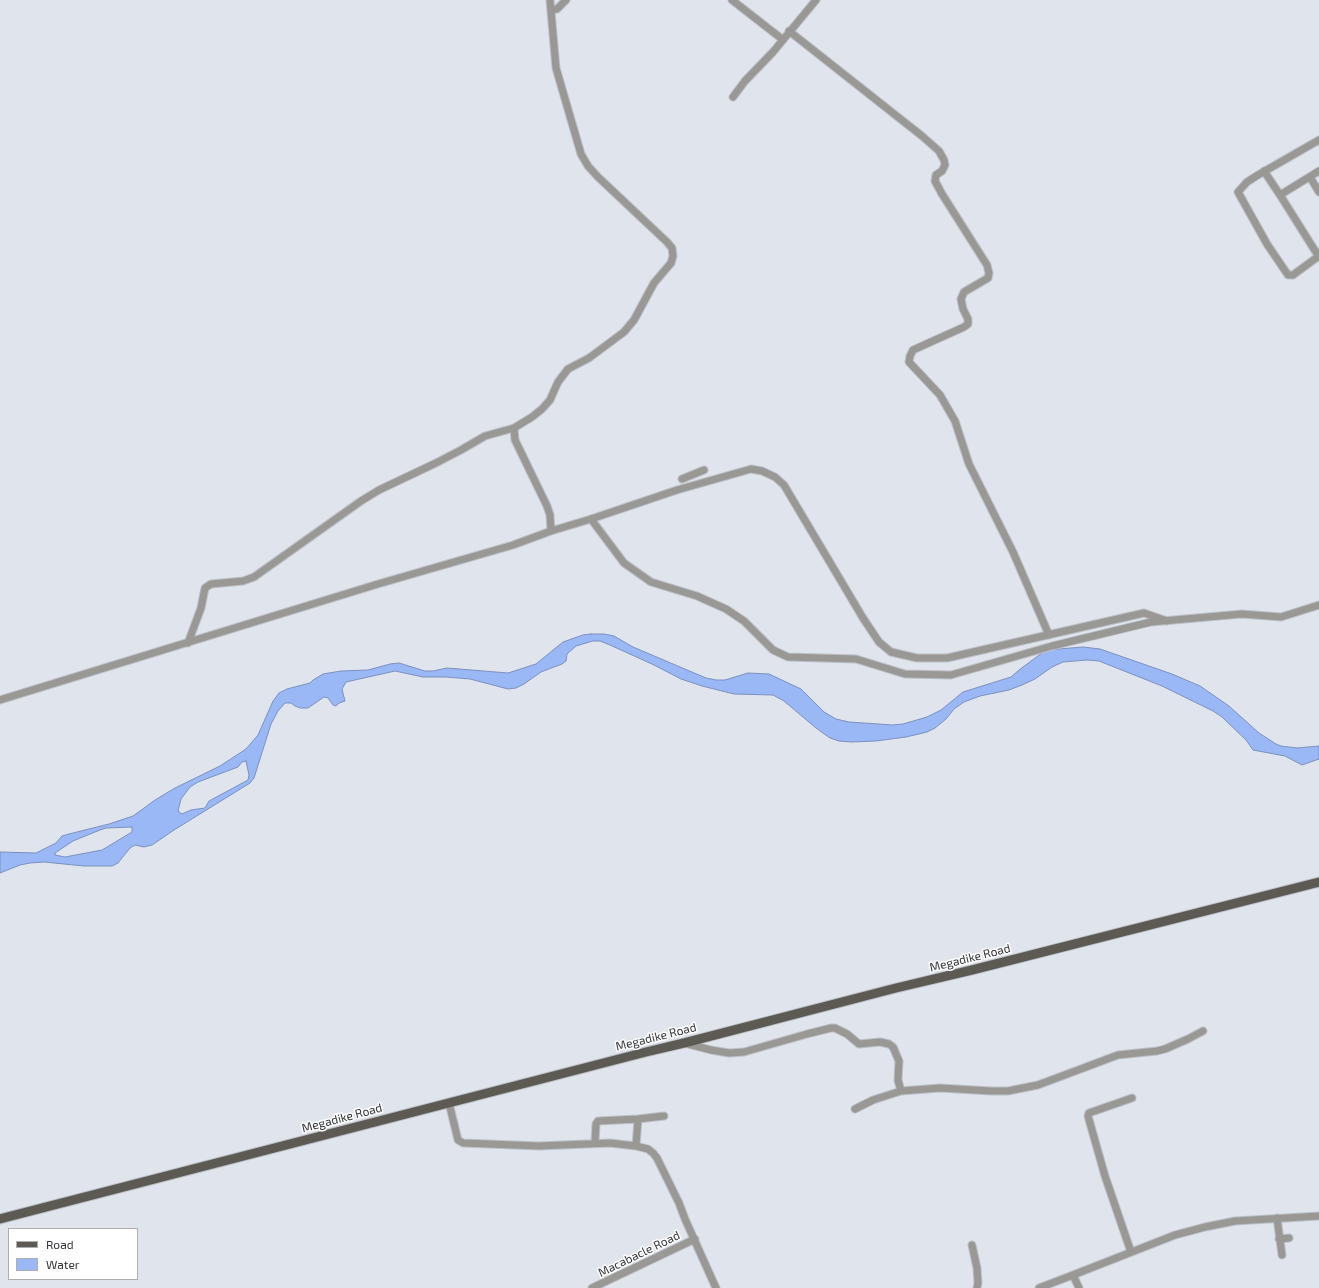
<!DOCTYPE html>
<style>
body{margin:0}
#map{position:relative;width:1319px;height:1288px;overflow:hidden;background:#dfe4ed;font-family:"Exo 2",sans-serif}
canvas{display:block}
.legend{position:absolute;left:8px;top:1228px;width:130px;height:52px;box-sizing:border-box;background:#fff;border:1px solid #adaeaf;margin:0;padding:5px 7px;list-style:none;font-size:12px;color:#323438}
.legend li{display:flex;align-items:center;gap:8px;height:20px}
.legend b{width:20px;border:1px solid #adaeaf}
</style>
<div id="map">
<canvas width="1319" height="1288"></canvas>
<ul class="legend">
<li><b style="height:5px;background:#5c5a53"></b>Road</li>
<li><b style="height:11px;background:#9ab8f6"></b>Water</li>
</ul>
</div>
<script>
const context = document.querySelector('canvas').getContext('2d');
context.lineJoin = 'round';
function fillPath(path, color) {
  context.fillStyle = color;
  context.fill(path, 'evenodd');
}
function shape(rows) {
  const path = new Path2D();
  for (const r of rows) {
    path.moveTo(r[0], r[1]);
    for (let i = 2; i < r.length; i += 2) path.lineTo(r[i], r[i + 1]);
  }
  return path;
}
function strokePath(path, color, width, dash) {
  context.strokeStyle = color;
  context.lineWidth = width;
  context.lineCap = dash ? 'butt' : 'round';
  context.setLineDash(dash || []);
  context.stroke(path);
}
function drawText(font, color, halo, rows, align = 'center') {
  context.font = font + ' "Exo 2",sans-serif';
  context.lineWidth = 3;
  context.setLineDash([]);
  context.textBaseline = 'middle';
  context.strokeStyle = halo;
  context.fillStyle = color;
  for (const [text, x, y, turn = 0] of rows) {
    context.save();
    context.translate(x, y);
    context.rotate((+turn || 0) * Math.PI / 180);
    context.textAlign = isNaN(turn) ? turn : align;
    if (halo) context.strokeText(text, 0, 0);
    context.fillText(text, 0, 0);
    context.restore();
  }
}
const water = shape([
 [591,634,604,634,614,636,633,647,706,678,716,680,725,680,748,673,769,674,801,689,824,712,836,719,849,722,893,725,903,724,927,717,941,710,963,692,1011,677,1019,670,1046,650,1083,647,1100,649,1172,674,1200,686,1229,706,1259,733,1276,744,1281,746,1297,748,1319,746,1319,759,1302,765,1285,756,1253,750,1246,740,1222,717,1213,711,1162,686,1099,661,1087,660,1063,662,1052,667,1035,679,1022,685,1009,690,980,696,964,702,954,709,946,719,935,728,927,732,906,737,876,741,852,742,839,741,830,738,816,728,784,701,773,695,734,694,702,686,681,679,654,665,610,645,600,641,593,641,576,646,567,654,566,661,562,664,541,672,524,684,516,688,508,689,470,679,446,677,423,677,395,671,346,682,342,689,345,701,339,703,336,706,333,705,328,698,324,697,308,708,300,708,295,706,291,703,285,703,278,711,271,724,254,778,250,783,174,830,152,845,144,847,135,845,130,848,118,863,112,866,84,866,44,862,30,863,20,865,0,873,0,852,36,853,56,843,62,836,69,834,109,824,133,816,155,800,175,788,220,766,246,749,258,735,273,701,279,693,287,689,310,683,313,680,323,674,341,671,368,670,390,664,399,663,425,671,433,671,447,668,508,673,536,664,563,642,583,635,591,634],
 [246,761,249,775,248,780,209,801,205,808,191,810,182,814,178,811,181,799,190,787,198,782,238,767,242,762,246,761],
 [132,827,132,832,102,850,65,857,55,855,55,853,73,841,100,830,106,828,132,827]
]);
fillPath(water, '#9ab8f6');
strokePath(water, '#7b90bd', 1);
const minor = shape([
 [732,0,782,39],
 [551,10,557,9,566,0],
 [789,31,922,136,939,151,944,160,945,165,942,171,936,175,935,181,942,194,987,265,989,273,988,278,964,292,961,299,963,309,968,319,968,324,964,327,913,350,910,356,909,362,940,395,955,421,969,464,1013,552,1049,635],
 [733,97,745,81,773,52,816,0],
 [1319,140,1258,175,1247,182,1238,192,1267,244,1288,275,1293,275,1319,256],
 [1264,171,1280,195,1319,171],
 [1310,177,1319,192],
 [1280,195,1319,257],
 [514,428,515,440,547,506,550,515,551,531],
 [682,479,704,470],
 [591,519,624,563,651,582,697,596,726,609,744,621,773,650,788,657,856,659,905,674,951,675,1052,646,1151,622,1242,614,1281,617,1319,605],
 [188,643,201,608,205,588,211,584,243,581,254,577,361,501,379,490,436,463,461,450,485,436,514,428,532,417,542,409,550,400,558,382,568,369,589,358,624,332,634,320,654,283,671,263,673,256,672,248,667,242,598,177,588,166,581,154,556,68,550,0],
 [0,700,378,584,513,545,551,531,591,519,677,490,751,469,762,471,775,477,784,485,863,618,879,642,891,652,917,658,947,658,1144,613,1167,621],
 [684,1043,711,1050,729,1053,744,1052,807,1034,831,1028,835,1028,847,1034,859,1044,880,1042,889,1044,893,1047,899,1061,898,1080,901,1091],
 [449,1103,458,1140,463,1143,539,1146,610,1143,636,1146,648,1149,653,1153,657,1158,679,1203,685,1219,716,1288],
 [855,1109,873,1100,901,1091,940,1088,991,1091,1008,1091,1038,1085,1118,1055,1157,1051,1165,1049,1188,1039,1203,1031],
 [638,1119,664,1116],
 [595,1142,596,1124,598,1121,638,1119,636,1146],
 [1277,1218,1282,1255],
 [1279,1239,1289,1238],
 [972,1245,977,1268,978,1283,977,1288],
 [1131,1252,1105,1176,1088,1116,1089,1113,1132,1098],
 [592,1288,695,1239],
 [1039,1288,1073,1275],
 [1079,1288,1073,1275,1175,1235,1205,1227,1235,1221,1319,1216]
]);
const major = shape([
 [0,1219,646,1052,684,1043,896,988,972,970,1319,882]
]);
strokePath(minor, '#bcc1c9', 9);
strokePath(major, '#bcc1c9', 11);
strokePath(minor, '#999894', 7);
strokePath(major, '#5c5a53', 9);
drawText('12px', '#323438', '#fff', [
 ["Megadike Road",970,958,-14],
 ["Megadike Road",656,1037,-14],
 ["Megadike Road",342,1118,-15],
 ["Macabacle Road",639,1254,-26]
]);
</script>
